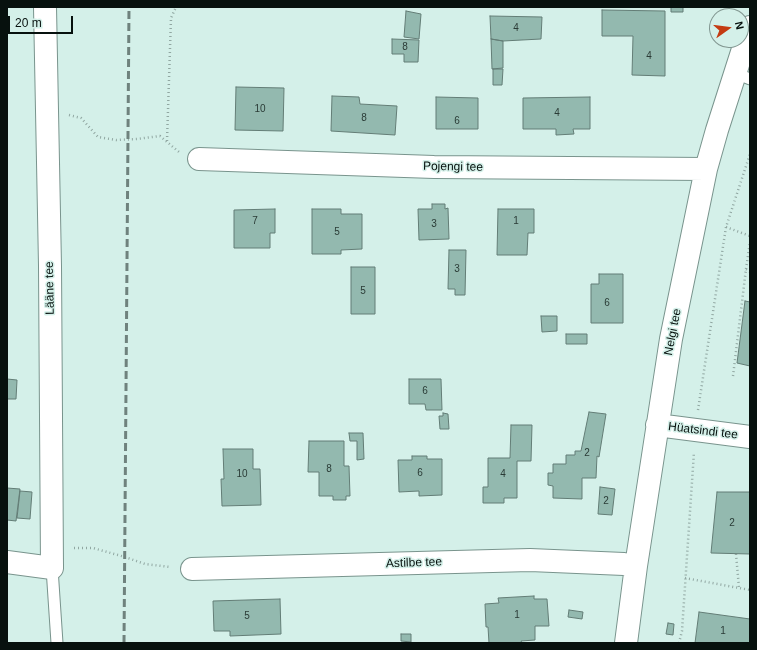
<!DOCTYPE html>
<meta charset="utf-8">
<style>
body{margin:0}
#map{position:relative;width:757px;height:650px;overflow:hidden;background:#d4f0e9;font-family:Helvetica,sans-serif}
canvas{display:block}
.frame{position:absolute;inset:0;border:8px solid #07110e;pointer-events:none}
.north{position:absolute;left:709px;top:8px;width:40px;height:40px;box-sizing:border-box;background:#d4f0e9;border:1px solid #829791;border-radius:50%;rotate:76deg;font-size:11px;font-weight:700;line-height:16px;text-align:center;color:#07110e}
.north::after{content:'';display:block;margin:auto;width:14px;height:18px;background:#c43b12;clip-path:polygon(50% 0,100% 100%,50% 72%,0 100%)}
.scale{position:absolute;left:8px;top:16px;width:65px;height:18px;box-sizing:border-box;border:2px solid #07110e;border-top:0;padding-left:5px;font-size:12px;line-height:14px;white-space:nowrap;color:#07110e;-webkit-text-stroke:3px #d4f0e9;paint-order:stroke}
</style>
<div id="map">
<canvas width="757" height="650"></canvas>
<div class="frame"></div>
<div class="north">N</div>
<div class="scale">20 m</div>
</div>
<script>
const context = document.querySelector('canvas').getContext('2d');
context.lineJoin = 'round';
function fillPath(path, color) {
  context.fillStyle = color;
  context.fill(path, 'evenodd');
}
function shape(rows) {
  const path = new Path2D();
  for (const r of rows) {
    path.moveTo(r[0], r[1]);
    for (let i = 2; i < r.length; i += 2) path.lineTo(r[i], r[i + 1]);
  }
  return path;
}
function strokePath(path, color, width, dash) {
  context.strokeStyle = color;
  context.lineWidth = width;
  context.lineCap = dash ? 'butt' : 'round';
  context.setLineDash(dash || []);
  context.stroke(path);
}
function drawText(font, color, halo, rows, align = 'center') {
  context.font = font + ' Helvetica,sans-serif';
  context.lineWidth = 3;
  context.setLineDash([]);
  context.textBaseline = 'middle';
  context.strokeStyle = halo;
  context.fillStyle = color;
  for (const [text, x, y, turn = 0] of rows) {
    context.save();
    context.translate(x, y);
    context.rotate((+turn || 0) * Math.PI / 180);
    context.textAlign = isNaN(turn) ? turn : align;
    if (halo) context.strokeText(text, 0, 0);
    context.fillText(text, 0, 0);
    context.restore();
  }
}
const building = shape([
 [671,7,683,7,683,12,671,12,671,7],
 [602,10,665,11,665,76,632,75,633,36,602,36,602,10],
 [406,11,421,14,419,39,404,37,406,11],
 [490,16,542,17,541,39,503,41,491,39,490,16],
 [392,39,419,40,418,62,404,62,404,54,392,54,392,39],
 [491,39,503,41,503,68,492,69,491,39],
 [493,69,503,69,502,85,493,85,493,69],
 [236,87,284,88,283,131,235,130,236,87],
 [332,96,359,97,360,104,397,106,395,135,331,131,332,96],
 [436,97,478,98,478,129,436,129,436,97],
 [590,97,590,129,573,129,574,134,556,135,556,129,523,129,523,98,590,97],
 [432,204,445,204,445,209,448,208,449,239,419,240,418,209,432,209,432,204],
 [275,209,275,233,270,233,270,248,234,248,234,210,275,209],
 [312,209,341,209,341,214,362,214,362,249,341,250,341,254,312,254,312,209],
 [498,209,534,209,534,233,528,233,527,255,497,255,498,209],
 [449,250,466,250,465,295,455,295,455,289,448,289,449,250],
 [351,267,375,267,375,314,351,314,351,267],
 [599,274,623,274,623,323,591,323,591,284,599,284,599,274],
 [745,301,750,302,750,366,737,363,745,301],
 [541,316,557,316,557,331,542,332,541,316],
 [566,334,587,334,587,344,566,344,566,334],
 [7,379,17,380,16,399,7,399,7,379],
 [409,379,441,379,442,410,426,410,425,404,409,404,409,379],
 [589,412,606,414,599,457,597,456,596,478,582,478,582,499,553,498,553,486,548,485,548,473,553,473,553,464,566,464,566,455,575,455,575,451,581,451,589,412],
 [443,413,448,414,449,429,440,429,439,416,443,416,443,413],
 [511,425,532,425,531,461,517,461,517,498,504,498,504,503,483,503,483,487,488,487,488,458,510,458,511,425],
 [349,433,363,433,364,459,357,460,357,441,350,441,349,433],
 [309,441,344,441,344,466,349,466,350,496,346,496,346,500,333,500,333,496,319,496,319,472,308,472,309,441],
 [223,449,253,449,253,469,260,469,261,505,222,506,221,479,224,479,223,449],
 [412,456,427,456,427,459,442,459,442,495,419,496,419,491,399,492,398,460,412,460,412,456],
 [600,487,615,489,612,515,598,514,600,487],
 [7,488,20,489,16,521,7,520,7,488],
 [20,491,32,492,30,519,17,518,20,491],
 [717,492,750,492,750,554,711,553,717,492],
 [534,596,534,599,547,599,549,626,535,626,535,640,521,641,522,643,489,643,488,627,486,627,485,604,499,603,498,598,534,596],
 [280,599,281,634,230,636,230,631,214,631,213,601,280,599],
 [569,610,583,612,582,619,568,617,569,610],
 [699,612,750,619,750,643,695,643,699,612],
 [668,623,674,624,673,635,666,634,668,623],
 [401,634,411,634,411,642,401,641,401,634]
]);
fillPath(building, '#93b9af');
strokePath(building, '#637d76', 1);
const service = shape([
 [735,73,750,79],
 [52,568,57,643]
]);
const minor = shape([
 [199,159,434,167,706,169],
 [657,425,750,437],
 [7,562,52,568,50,266,45,7],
 [192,569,530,560,624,564,636,566],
 [626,643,636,566,671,339,706,169,717,130,750,27]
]);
strokePath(service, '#79948d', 13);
strokePath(minor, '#79948d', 24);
strokePath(shape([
 [69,115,81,118,98,137,116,140,137,139,160,136,179,152],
 [167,141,171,18,176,7],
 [726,227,750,236],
 [746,269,750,242],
 [733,376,746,269,750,272],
 [698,410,726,227,750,154],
 [74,548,93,548,125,557,145,564,170,567],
 [736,554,739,588],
 [685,578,750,590],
 [679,643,682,631,694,452]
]), '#91a7a2', 2.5, [1, 3]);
strokePath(service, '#fff', 11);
strokePath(minor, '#fff', 22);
strokePath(shape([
 [124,643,129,7]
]), '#6f827d', 3, [8, 4]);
drawText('10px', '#2a3b36', null, [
 ["4",516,28],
 ["8",405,47],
 ["4",649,56],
 ["10",260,109],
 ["4",557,113],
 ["8",364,118],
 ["6",457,121],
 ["7",255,221],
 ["1",516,221],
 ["3",434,224],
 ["5",337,232],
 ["3",457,269],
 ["5",363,291],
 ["6",607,303],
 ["6",425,391],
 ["2",587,453],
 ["8",329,469],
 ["6",420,473],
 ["10",242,474],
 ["4",503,474],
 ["2",606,501],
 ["2",732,523],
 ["1",517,615],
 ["5",247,616],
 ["1",723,631]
]);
drawText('12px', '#07110e', '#d4f0e9', [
 ["Pojengi tee",453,167,1],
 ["Lääne tee",50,288,-91],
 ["Nelgi tee",673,332,-79],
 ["Hüatsindi tee",703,431,7],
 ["Astilbe tee",414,563,-2]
]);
</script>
